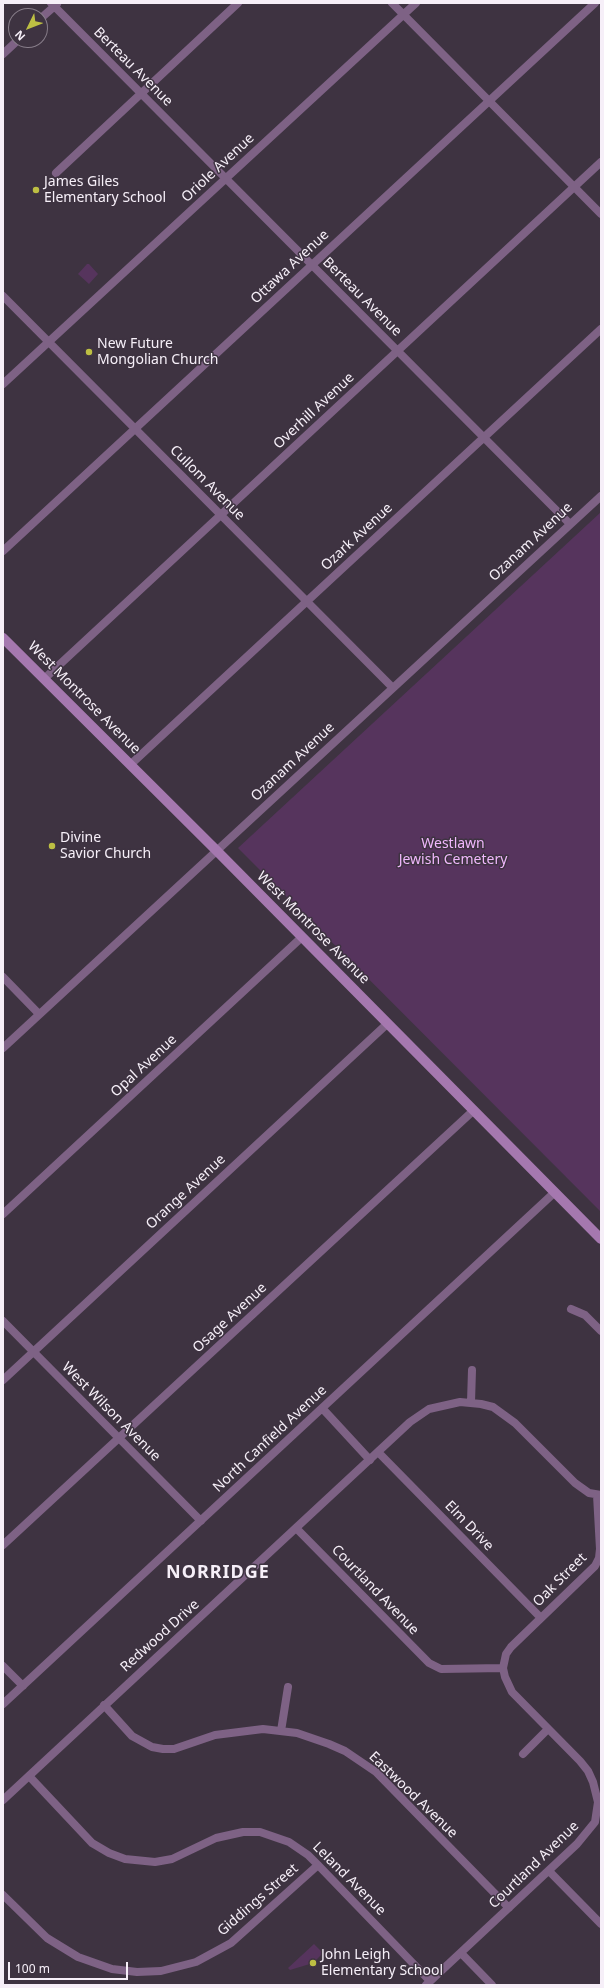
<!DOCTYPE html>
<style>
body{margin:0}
#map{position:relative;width:604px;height:1988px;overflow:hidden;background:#3e3341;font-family:"Noto Sans",sans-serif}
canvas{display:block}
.frame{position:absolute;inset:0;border:4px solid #f6eff8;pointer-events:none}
.north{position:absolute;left:8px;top:8px;width:40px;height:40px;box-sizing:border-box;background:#3e3341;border:1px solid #887e8a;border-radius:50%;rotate:227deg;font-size:11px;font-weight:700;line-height:16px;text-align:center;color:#f6eff8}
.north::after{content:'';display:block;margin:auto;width:14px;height:18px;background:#bdbf43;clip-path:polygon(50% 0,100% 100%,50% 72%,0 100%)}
.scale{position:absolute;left:8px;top:1962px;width:120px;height:18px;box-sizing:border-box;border:2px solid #f6eff8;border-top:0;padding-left:5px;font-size:12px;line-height:14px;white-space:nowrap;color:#f6eff8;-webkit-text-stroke:3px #3e3341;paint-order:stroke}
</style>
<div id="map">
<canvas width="604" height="1988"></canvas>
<div class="frame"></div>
<div class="north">N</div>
<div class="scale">100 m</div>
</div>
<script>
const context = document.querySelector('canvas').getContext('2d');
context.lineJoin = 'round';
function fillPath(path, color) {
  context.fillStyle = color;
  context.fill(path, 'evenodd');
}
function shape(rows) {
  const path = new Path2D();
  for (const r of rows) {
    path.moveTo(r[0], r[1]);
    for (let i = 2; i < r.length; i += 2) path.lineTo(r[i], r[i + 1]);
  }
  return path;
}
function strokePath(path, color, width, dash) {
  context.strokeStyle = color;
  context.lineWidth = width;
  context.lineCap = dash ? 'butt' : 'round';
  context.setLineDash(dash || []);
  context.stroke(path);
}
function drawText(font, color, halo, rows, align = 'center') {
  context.font = font + ' "Noto Sans",sans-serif';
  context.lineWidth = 3;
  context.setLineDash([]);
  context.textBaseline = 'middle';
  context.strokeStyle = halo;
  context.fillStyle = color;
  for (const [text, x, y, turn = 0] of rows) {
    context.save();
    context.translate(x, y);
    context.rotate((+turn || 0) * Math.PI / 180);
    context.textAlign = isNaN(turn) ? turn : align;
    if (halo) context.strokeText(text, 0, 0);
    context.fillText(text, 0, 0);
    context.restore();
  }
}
fillPath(shape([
 [87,264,89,264,98,274,89,284,78,274],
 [601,512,601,1212,238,848],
 [314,1944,323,1953,313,1963,290,1970,288,1968]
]), '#56345d');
strokePath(shape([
 [51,3,570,524],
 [392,3,601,214],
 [40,19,57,4],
 [3,54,18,40],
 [56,173,238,3],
 [3,296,393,688],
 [3,384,416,3],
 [3,551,595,3],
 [44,679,601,162],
 [130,765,601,329],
 [3,977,39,1014],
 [3,1048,601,496],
 [3,1214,302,937],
 [571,1309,585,1315,601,1331],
 [3,1321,201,1521],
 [3,1380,387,1024],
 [471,1402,472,1370],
 [322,1408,370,1460],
 [378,1452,541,1618],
 [297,1529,429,1663,441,1669,503,1668],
 [3,1545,474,1110],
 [3,1666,23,1686],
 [3,1704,555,1192],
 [104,1705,132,1736,152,1747,163,1749,174,1749,215,1735,263,1729,297,1733,329,1744,345,1751,376,1772,509,1908],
 [281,1731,288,1687],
 [523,1754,548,1729],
 [29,1776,92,1843,109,1853,125,1859,155,1862,172,1859,216,1838,243,1832,260,1832,289,1842,308,1855,318,1865,430,1981],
 [3,1800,410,1422,429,1409,460,1402,481,1404,493,1407,515,1423,575,1483,589,1493,601,1495],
 [549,1871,601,1924],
 [3,1895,47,1938,78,1957,112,1969,137,1972,161,1971,196,1962,231,1943,318,1865],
 [461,1953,492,1985],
 [426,1985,577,1844,595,1822,598,1802,593,1782,588,1771,580,1761,512,1692,505,1677,503,1668,506,1654,511,1647,595,1566,599,1558,600,1549,597,1495]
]), '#7e6285', 8);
strokePath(shape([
 [3,638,216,850,601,1239]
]), '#a578af', 10);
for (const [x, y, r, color] of [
 [36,190,4,"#bdbf43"],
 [89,352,4,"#bdbf43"],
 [52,846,4,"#bdbf43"],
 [313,1963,4,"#bdbf43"]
]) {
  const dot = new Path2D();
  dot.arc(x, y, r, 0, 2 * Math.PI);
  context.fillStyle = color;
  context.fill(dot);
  strokePath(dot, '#3e3341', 1.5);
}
drawText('14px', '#f6eff8', '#3e3341', [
 ["Berteau Avenue",133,67,45],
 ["Oriole Avenue",218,168,-43],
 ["Ottawa Avenue",290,267,-43],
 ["Berteau Avenue",362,297,45],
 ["Overhill Avenue",314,411,-43],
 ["Cullom Avenue",207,483,45],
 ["Ozark Avenue",357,537,-43],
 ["Ozanam Avenue",531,542,-43],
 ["West Montrose Avenue",84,698,45],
 ["Ozanam Avenue",293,762,-43],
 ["West Montrose Avenue",313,928,45],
 ["Opal Avenue",144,1066,-43],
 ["Orange Avenue",186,1192,-43],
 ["Osage Avenue",230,1318,-43],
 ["West Wilson Avenue",111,1412,45],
 ["North Canfield Avenue",270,1439,-43],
 ["Elm Drive",469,1526,46],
 ["Oak Street",560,1580,-45],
 ["Courtland Avenue",375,1590,46],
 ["Redwood Drive",160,1636,-42],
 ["Eastwood Avenue",413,1795,44],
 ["Courtland Avenue",534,1865,-44],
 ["Leland Avenue",349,1879,45],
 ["Giddings Street",258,1900,-41]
]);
drawText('14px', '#f6eff8', '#3e3341', [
 ["James Giles",44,182],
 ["Elementary School",44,198],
 ["New Future",97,344],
 ["Mongolian Church",97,360],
 ["Divine",60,838],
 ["Savior Church",60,854],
 ["John Leigh",321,1955],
 ["Elementary School",321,1971]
], 'left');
drawText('14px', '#f0b7fc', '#3e3341', [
 ["Westlawn",453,844],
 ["Jewish Cemetery",453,860]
]);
context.letterSpacing = '1px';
drawText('bold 18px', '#f6eff8', '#3e3341', [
 ["NORRIDGE",218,1573]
]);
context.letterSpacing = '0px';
</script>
